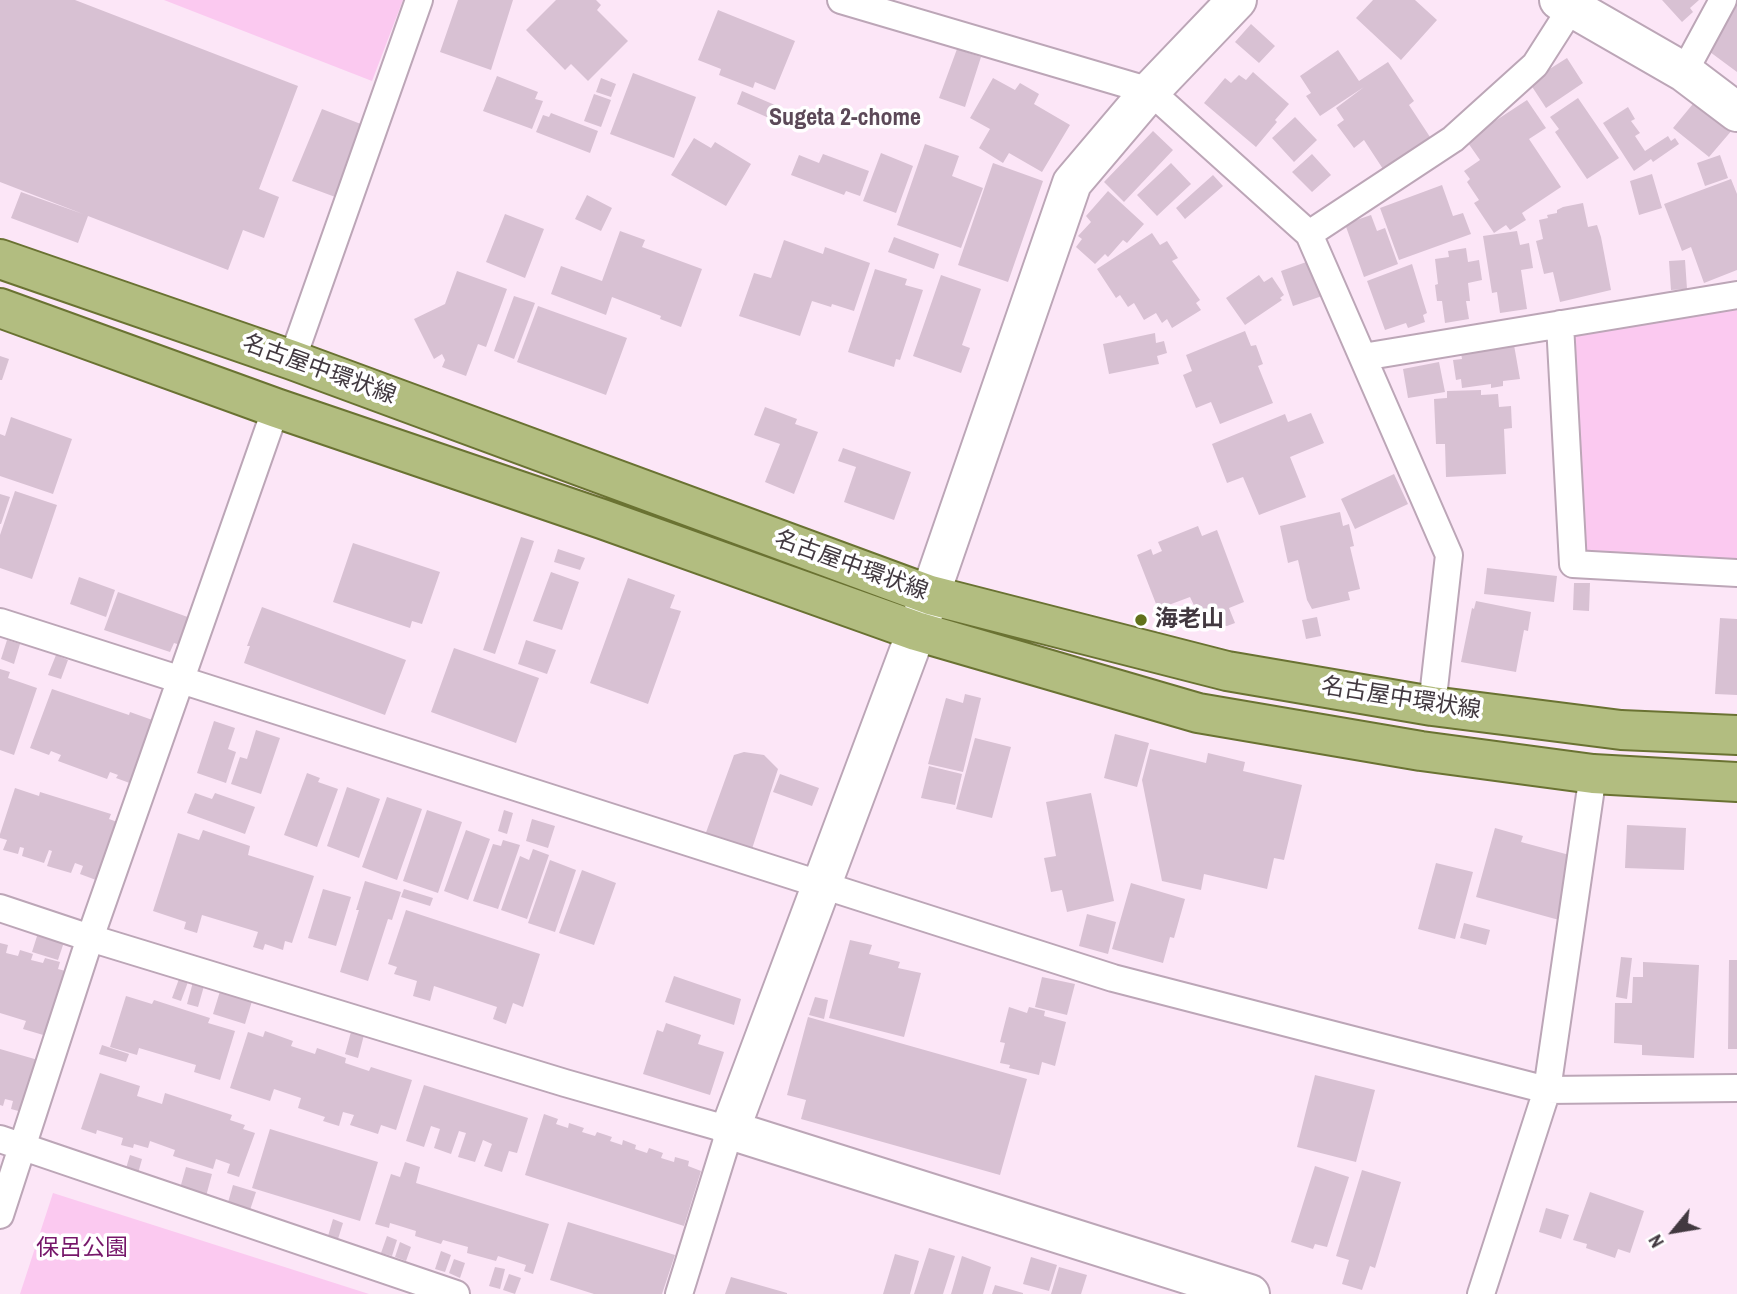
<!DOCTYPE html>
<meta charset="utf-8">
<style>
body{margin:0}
#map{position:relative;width:1737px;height:1294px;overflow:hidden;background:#fce6f7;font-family:"Archivo Narrow",sans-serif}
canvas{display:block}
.north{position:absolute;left:1639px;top:1196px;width:70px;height:70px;-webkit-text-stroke:5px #fff;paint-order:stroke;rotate:240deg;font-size:19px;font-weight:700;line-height:28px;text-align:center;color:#423940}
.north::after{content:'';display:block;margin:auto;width:24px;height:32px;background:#423940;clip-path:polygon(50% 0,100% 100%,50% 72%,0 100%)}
</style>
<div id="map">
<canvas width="1737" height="1294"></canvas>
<div class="north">N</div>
</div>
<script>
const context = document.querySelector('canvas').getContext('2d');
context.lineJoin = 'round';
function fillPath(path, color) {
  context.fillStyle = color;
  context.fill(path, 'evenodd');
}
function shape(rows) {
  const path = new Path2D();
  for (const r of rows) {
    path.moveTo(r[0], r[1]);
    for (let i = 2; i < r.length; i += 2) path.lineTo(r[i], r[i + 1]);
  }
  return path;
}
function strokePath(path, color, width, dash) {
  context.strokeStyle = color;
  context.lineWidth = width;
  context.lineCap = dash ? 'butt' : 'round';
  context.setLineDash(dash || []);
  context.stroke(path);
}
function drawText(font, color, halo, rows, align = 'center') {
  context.font = font + ' "Archivo Narrow","Noto Sans JP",sans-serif';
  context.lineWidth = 7;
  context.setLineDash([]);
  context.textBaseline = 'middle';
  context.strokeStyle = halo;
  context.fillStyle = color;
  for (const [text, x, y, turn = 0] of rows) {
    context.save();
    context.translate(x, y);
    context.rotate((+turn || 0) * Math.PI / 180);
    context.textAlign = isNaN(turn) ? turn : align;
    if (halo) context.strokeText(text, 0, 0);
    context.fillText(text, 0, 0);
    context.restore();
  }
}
fillPath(shape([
 [164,0,403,0,372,81],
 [1737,307,1737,566,1593,556,1581,547,1569,350,1578,332],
 [53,1193,369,1294,20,1294]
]), '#fbc9f0');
fillPath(shape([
 [0,0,75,0,298,86,259,189,279,197,264,238,243,230,228,270,88,216,78,243,11,218,21,192,83,214,0,182],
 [458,0,513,0,491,70,440,52],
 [556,0,596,0,601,5,597,10,628,41,588,81,571,64,565,70,526,30],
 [1373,0,1415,0,1437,20,1401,60,1356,18],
 [1662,0,1699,0,1690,8,1693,12,1682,22],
 [1737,0,1737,72,1710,52,1714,47,1707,41],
 [718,10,795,41,775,90,755,82,753,88,719,75,721,69,698,60],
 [1251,24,1275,46,1259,63,1235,42],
 [957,49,981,57,965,107,939,98],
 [1338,50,1359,81,1388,62,1414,101,1409,105,1430,137,1383,169,1364,140,1354,148,1337,125,1344,120,1336,108,1364,87,1320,116,1306,96,1311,93,1300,76],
 [1567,58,1583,83,1546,108,1529,82],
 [1253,72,1289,104,1275,120,1277,122,1256,147,1204,103,1225,78,1231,83,1239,75,1246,80],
 [633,73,696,97,674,158,610,134],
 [497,76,538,92,535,99,543,101,532,129,483,111],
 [601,78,616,84,611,97,596,92],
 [993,78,1015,90,1020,83,1039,94,1034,104,1070,125,1042,172,1009,153,1003,163,979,148,990,129,970,118],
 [742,91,775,105,769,118,737,104],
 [594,94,611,100,601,127,584,121],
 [1578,98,1619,158,1587,179,1555,132,1559,129,1550,117],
 [1697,99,1733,129,1709,157,1673,128],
 [1527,100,1546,128,1529,139,1561,187,1522,213,1526,220,1510,230,1506,225,1494,233,1474,203,1479,200,1467,182,1470,179,1464,171,1480,160,1466,140],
 [1628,107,1635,119,1631,121,1640,133,1635,136,1645,151,1668,136,1671,141,1675,138,1679,144,1653,162,1651,159,1634,171,1603,123],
 [322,109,366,126,338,198,292,181],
 [551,113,598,131,590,153,536,132,543,115,549,117],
 [1295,117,1317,140,1294,162,1272,138],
 [1153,131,1173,150,1124,202,1104,182],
 [694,138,711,148,715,142,751,164,726,206,671,175],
 [925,144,959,156,952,176,983,188,961,248,897,225],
 [881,153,913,166,896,213,863,201],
 [823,154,869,171,860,196,846,191,844,195,791,175,799,155,819,163],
 [1312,154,1331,175,1312,192,1292,172],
 [1720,155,1728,178,1705,186,1697,163],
 [993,163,1043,181,1008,282,958,265],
 [1171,163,1191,184,1157,216,1137,195],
 [1652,174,1662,208,1639,215,1630,181],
 [1213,175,1223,186,1185,219,1176,208],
 [1731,179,1737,194,1737,270,1704,283,1691,247,1682,251,1664,204],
 [1442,185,1453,216,1463,213,1471,234,1399,260,1380,208],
 [1108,191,1144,224,1127,243,1123,240,1108,257,1105,254,1095,264,1076,247,1082,239,1078,236,1091,222,1086,216],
 [587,195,612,208,601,231,575,219],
 [1583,203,1588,227,1597,225,1601,237,1611,290,1560,302,1553,272,1544,274,1536,241,1543,239,1539,220,1548,218,1547,215,1557,213,1557,210,1563,207],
 [505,214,544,229,525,278,486,262],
 [1371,215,1377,231,1385,228,1398,264,1364,277,1345,224],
 [620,231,645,240,642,247,702,269,681,327,660,319,661,316,612,297,606,315,551,294,561,266,602,281],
 [1517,231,1520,245,1529,243,1533,268,1521,270,1527,309,1500,313,1497,292,1492,293,1483,236],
 [1152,233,1160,245,1167,241,1178,258,1172,261,1200,300,1196,303,1201,310,1172,328,1167,319,1162,323,1156,313,1144,320,1134,303,1128,307,1120,295,1116,298,1097,269],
 [894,237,939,254,934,269,888,252],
 [784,240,823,254,825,247,870,263,854,311,832,304,831,307,812,301,800,336,739,316,754,273,771,278],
 [1466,248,1468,262,1479,260,1482,280,1468,283,1470,301,1466,301,1469,319,1445,323,1442,301,1437,301,1435,285,1438,284,1435,259,1449,257,1448,251],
 [1312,260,1325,295,1293,306,1281,271],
 [1685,260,1687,289,1671,290,1669,261],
 [1412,264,1427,313,1423,315,1425,322,1408,328,1406,323,1385,330,1367,281],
 [875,269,907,279,905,285,923,290,900,360,896,359,894,367,848,352],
 [457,271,507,289,486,347,478,344,466,376,442,367,445,360,442,354,434,359,414,319,445,304],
 [941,275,981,289,962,345,970,348,961,373,913,356],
 [1259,275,1264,282,1272,277,1284,295,1280,298,1282,300,1245,325,1226,298],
 [514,296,535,303,514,359,494,351],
 [538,306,627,338,606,395,517,362],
 [1245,331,1251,346,1256,345,1263,364,1258,366,1273,403,1220,424,1211,402,1196,408,1183,375,1192,371,1186,355],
 [1155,333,1156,343,1164,341,1167,353,1157,356,1159,364,1109,374,1103,344],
 [1514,345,1520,379,1503,381,1503,386,1491,388,1491,384,1462,388,1461,379,1456,380,1453,360,1462,359,1461,353],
 [0,356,9,359,2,380,0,380],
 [1439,362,1445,392,1408,398,1403,369],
 [1481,390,1481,395,1498,394,1499,407,1511,406,1512,428,1504,429,1506,474,1446,477,1445,444,1436,444,1434,399,1447,398,1447,391],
 [765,407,797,419,795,424,818,432,794,494,765,482,780,444,754,435],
 [1311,413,1324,443,1290,457,1306,497,1259,515,1243,477,1227,483,1212,444,1285,414,1288,422],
 [11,417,72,439,53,494,0,476,0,434,5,436],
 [843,448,911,472,894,520,844,502,856,467,838,461],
 [1394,474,1408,504,1355,529,1341,499],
 [15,491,57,505,32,579,0,568,0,535],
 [0,494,10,497,1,524,0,524],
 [1340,512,1343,526,1349,524,1354,546,1350,547,1360,589,1348,592,1350,600,1312,609,1307,600,1298,560,1288,563,1280,526],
 [1198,526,1202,536,1217,530,1244,602,1229,608,1235,623,1227,626,1209,623,1206,617,1201,620,1190,597,1158,609,1137,555,1151,549,1153,555,1162,551,1158,542],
 [521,537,534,541,495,654,483,650],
 [353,543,440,572,422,624,412,621,410,628,333,602],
 [558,549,585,558,580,570,554,562],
 [1487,568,1557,576,1554,602,1484,594],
 [551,572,579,582,562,630,533,621],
 [79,577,115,590,106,617,70,604],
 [628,578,675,595,670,608,681,611,648,704,590,683],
 [1574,583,1590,583,1589,611,1573,610],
 [118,592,196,620,187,647,174,643,170,652,104,630],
 [1476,601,1531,612,1528,631,1524,630,1516,672,1461,662,1472,608,1474,609],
 [262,607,406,660,385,715,244,663,250,646,247,646],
 [1317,617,1321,636,1306,639,1302,620],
 [1720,618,1737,619,1737,695,1715,694],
 [7,640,20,644,14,664,1,659],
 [526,640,556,650,547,674,518,664],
 [454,648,539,678,516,743,431,712],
 [56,655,68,660,61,679,48,675],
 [0,669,10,672,8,678,37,688,14,755,0,750],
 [52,689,129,715,130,712,158,722,135,785,116,778,118,775,110,772,107,779,58,761,61,755,51,751,49,755,30,748],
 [965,694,981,698,963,772,928,764,946,698,963,703],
 [214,721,235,728,228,749,236,752,226,783,197,773],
 [256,730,280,738,261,794,231,784,240,757,247,759],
 [1115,734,1149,743,1137,787,1104,778],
 [975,738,1011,747,992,818,956,809],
 [1150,749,1206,763,1208,753,1245,762,1243,771,1302,785,1284,860,1274,858,1267,889,1204,874,1201,890,1162,881,1142,780],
 [744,752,764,755,778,769,750,855,704,838,734,755],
 [929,766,962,774,955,805,921,798],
 [307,773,320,778,318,782,338,789,317,847,284,835],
 [780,774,819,788,812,806,773,792],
 [347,787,380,799,359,858,327,846],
 [15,788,39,796,40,792,111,814,109,819,120,823,106,869,100,867,96,880,80,874,83,866,75,863,71,873,47,866,52,851,49,850,44,863,22,856,24,848,20,847,18,854,3,850,7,840,0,838,0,834],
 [195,793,212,799,215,793,255,807,245,834,187,813],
 [1091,793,1114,901,1067,912,1062,890,1051,892,1044,858,1056,856,1046,802],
 [387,797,422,809,397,880,362,867],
 [427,810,462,822,438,893,403,881],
 [504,810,513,813,507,834,498,831],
 [532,819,555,826,548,848,526,841],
 [1627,825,1686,828,1684,870,1625,868],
 [1495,828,1523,836,1521,842,1577,857,1559,920,1476,897],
 [203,830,250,846,248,855,314,876,292,943,285,941,283,950,265,944,263,950,253,947,258,932,202,915,197,933,184,929,186,922,153,911,178,833,199,840],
 [466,830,490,839,468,900,444,891],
 [503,840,520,845,498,909,473,901,493,844,501,846],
 [533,849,549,855,527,919,501,910,520,856,529,860],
 [550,860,576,870,555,932,528,923],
 [1436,863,1473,872,1455,939,1418,929],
 [582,870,616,883,594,945,559,933],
 [365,881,401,892,392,920,388,919,368,981,340,972,359,910,356,910],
 [1131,883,1185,899,1174,938,1170,937,1163,963,1112,949],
 [323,889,351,897,336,946,308,938],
 [404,889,433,898,430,906,401,897],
 [406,910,540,954,523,1007,513,1003,506,1024,493,1019,497,1007,434,986,430,1001,413,996,417,981,394,974,397,967,388,964],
 [1087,914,1116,922,1108,954,1079,946],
 [1464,923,1490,930,1486,945,1460,938],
 [38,933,64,942,58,960,32,952],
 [850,940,872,945,869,954,900,962,898,968,921,973,904,1037,829,1018],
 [0,943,8,945,6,953,18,956,20,950,33,954,31,960,43,963,45,958,60,962,58,969,69,972,50,1037,23,1029,26,1021,0,1013],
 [1621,957,1632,958,1627,999,1616,997],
 [1729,960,1737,960,1737,1049,1728,1049],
 [1643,962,1699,965,1694,1058,1642,1055,1642,1045,1614,1043,1615,1003,1632,1003,1633,977,1643,977],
 [674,976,741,999,734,1025,665,1002],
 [1042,977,1075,984,1067,1015,1035,1007],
 [179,979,188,982,181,1001,172,998],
 [193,982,204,986,198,1007,187,1004],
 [221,988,253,998,245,1024,213,1014],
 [126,996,152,1004,154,1000,210,1018,208,1023,235,1031,220,1080,194,1072,196,1065,139,1048,137,1055,110,1047],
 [815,997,828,1000,824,1019,809,1015],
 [1009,1007,1027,1013,1029,1007,1045,1011,1044,1016,1066,1022,1055,1066,1042,1062,1039,1075,1009,1068,1010,1065,1000,1063,1005,1043,1000,1042],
 [808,1017,1027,1079,1000,1175,801,1119,806,1100,787,1095],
 [666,1023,701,1035,698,1044,724,1052,710,1095,643,1074,657,1030,663,1032],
 [265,1031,293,1041,291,1046,315,1054,317,1048,346,1058,345,1063,369,1071,371,1067,412,1080,396,1130,381,1125,378,1134,350,1125,354,1115,343,1112,339,1126,323,1121,325,1117,298,1108,301,1098,274,1089,270,1101,230,1088,248,1032,263,1037],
 [351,1032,364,1035,358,1058,345,1054],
 [102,1045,129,1054,126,1062,99,1054],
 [0,1049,38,1060,22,1112,11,1109,13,1101,5,1099,3,1106,0,1105],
 [100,1073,140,1086,137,1096,162,1104,165,1093,232,1115,230,1120,245,1125,243,1129,255,1133,239,1177,227,1173,230,1164,216,1159,213,1169,173,1156,175,1150,150,1141,148,1148,134,1144,133,1148,121,1145,123,1138,97,1130,96,1134,81,1129],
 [1315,1075,1375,1090,1356,1162,1297,1147],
 [424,1085,528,1118,517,1153,509,1151,502,1172,484,1166,492,1144,483,1140,475,1162,458,1157,466,1133,459,1131,451,1154,434,1148,440,1129,431,1126,424,1147,406,1141],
 [544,1114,558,1119,556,1124,568,1128,569,1123,584,1128,582,1132,595,1136,597,1132,612,1137,610,1141,622,1145,623,1140,636,1145,635,1149,647,1153,649,1148,663,1153,661,1158,674,1162,675,1157,689,1161,688,1166,701,1171,684,1226,525,1175],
 [270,1129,378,1162,360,1221,252,1188],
 [130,1155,142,1159,137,1177,124,1175],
 [405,1162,420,1167,416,1183,549,1224,533,1274,524,1271,526,1265,498,1256,496,1261,467,1253,468,1247,443,1240,441,1244,415,1236,416,1231,390,1223,389,1228,375,1224,391,1174,400,1177],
 [1315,1166,1349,1177,1327,1247,1315,1244,1313,1249,1291,1242],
 [186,1167,212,1174,205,1200,179,1192],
 [1362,1170,1401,1182,1375,1268,1370,1266,1362,1290,1342,1284,1349,1260,1336,1256],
 [233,1185,256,1192,249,1213,227,1206],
 [1590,1192,1644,1211,1630,1253,1618,1249,1615,1258,1586,1248,1587,1244,1573,1240],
 [1546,1208,1569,1215,1561,1239,1539,1232],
 [333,1219,343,1223,338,1239,328,1236],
 [568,1222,675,1255,662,1294,594,1294,550,1280],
 [387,1236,397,1240,392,1256,381,1253],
 [400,1242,411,1247,406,1261,395,1257],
 [929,1248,955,1256,943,1294,914,1294],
 [441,1251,451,1255,445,1272,435,1269],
 [895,1254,919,1261,910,1294,883,1294],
 [962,1256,991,1267,983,1294,951,1294],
 [1031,1257,1057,1265,1049,1291,1023,1284],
 [454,1259,465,1263,460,1278,449,1273],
 [495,1267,505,1269,500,1289,489,1286],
 [1059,1267,1087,1275,1081,1294,1051,1294],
 [509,1274,521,1278,515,1294,503,1290],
 [731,1277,787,1293,787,1294,725,1294],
 [995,1285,1023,1293,1023,1294,992,1294]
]), '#d8c1d3');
const street = shape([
 [841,0,1150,91,1309,234,1449,555,1432,706],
 [1684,72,1723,0],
 [1309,234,1453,139,1535,65,1572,7],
 [1560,324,1573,564,1737,573],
 [1363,357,1737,295],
 [292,360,419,0],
 [0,622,1113,978,1547,1090,1737,1088],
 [0,908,90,938,565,1083,730,1130,679,1294],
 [0,1139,456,1294],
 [0,1215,90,938,276,408],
 [1481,1294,1547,1090,1593,774]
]);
const secondary = shape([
 [1237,0,1150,91,1072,183,930,595,730,1130,1250,1294],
 [1559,0,1684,72,1737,112]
]);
const primary = shape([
 [0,259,292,360,930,595,1227,671,1432,706,1621,730,1737,735],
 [0,308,276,408,602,519,916,631,1198,713,1421,751,1593,774,1737,782]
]);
strokePath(street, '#bca6b7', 30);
strokePath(secondary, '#bca6b7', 42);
strokePath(primary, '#6a7232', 42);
strokePath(street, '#fff', 26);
strokePath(secondary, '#fff', 38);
strokePath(primary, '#b2bd80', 38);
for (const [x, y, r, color] of [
 [1141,620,7,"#61701b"]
]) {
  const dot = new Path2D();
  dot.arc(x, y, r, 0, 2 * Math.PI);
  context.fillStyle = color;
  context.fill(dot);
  strokePath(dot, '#fff', 2.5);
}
drawText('23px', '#423940', '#fff', [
 ["名古屋中環状線",319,370,20],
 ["名古屋中環状線",851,566,20],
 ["名古屋中環状線",1401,699,9]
]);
drawText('bold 23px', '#423940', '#fff', [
 ["海老山",1155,620]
], 'left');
drawText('23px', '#76176a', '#fff', [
 ["保呂公園",82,1249]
]);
drawText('bold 24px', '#5c4958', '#fff', [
 ["Sugeta 2-chome",845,119]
]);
</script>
